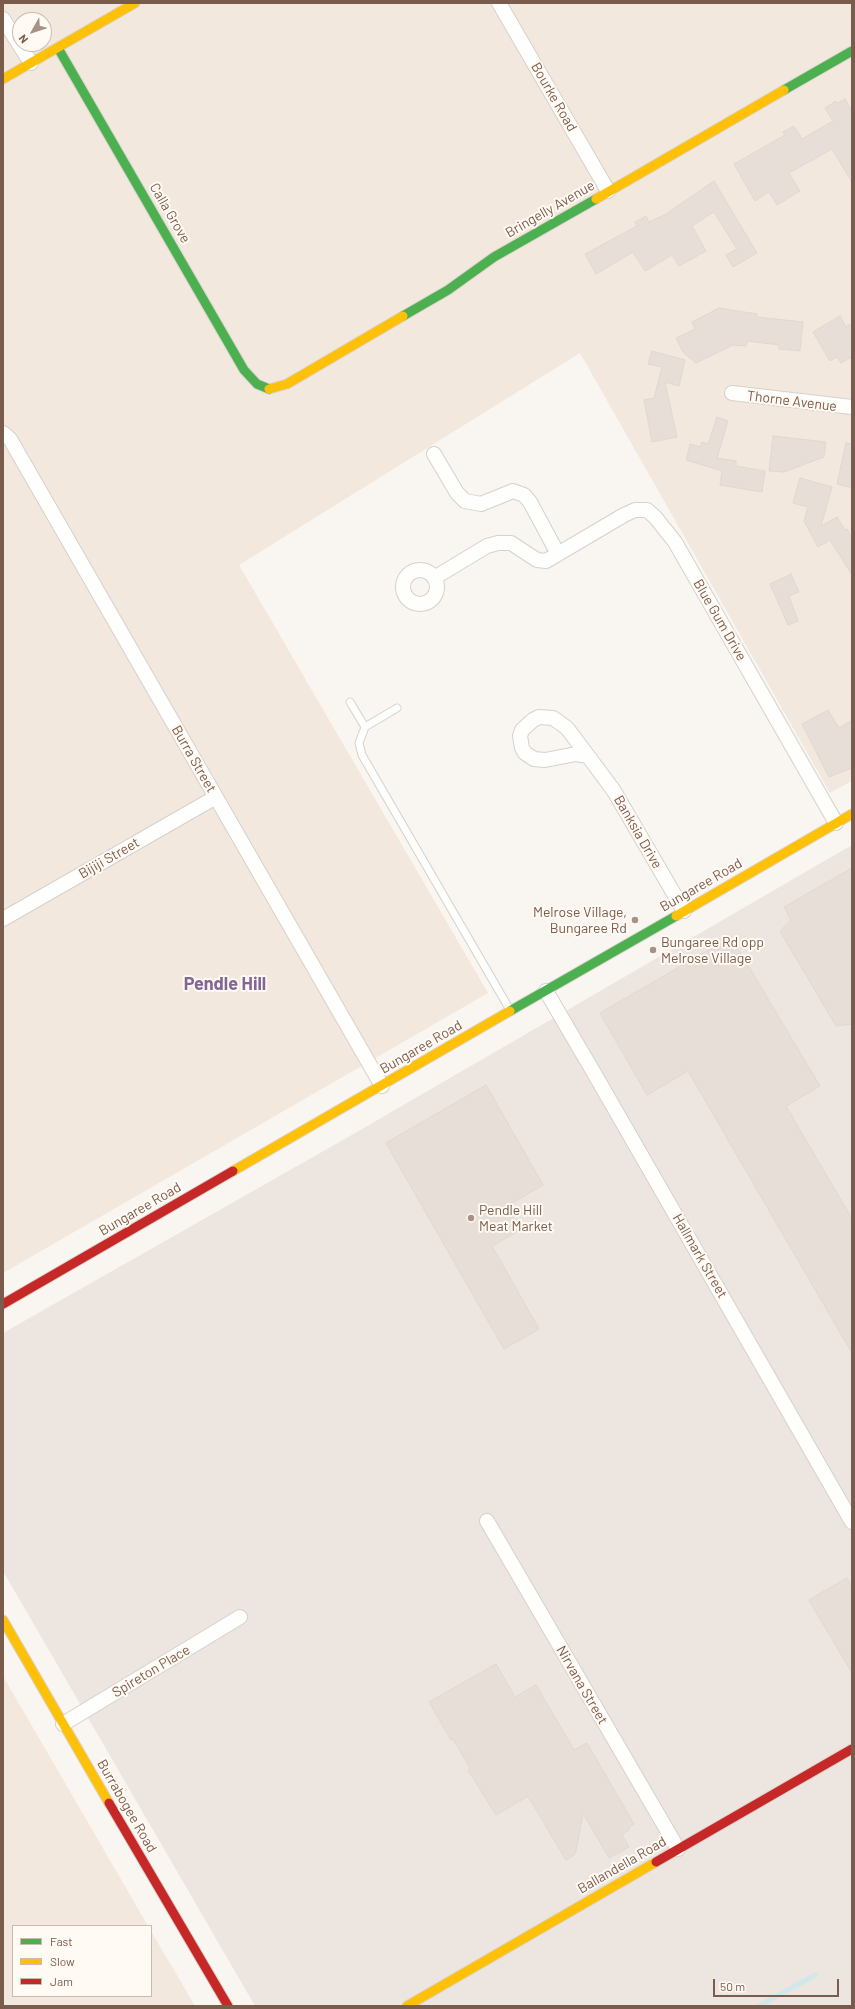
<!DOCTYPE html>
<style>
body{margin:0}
#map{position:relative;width:855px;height:2009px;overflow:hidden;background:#f9f5f0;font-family:Barlow,sans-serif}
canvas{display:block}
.frame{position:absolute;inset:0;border:4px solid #7a5c4d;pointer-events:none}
.legend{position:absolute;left:12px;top:1925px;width:140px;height:72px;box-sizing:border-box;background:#fffaf3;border:1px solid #cabbb1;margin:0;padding:5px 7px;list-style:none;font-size:12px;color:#7a5c4d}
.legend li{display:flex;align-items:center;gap:8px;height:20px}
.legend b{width:20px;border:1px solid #cabbb1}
.north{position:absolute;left:12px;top:12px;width:40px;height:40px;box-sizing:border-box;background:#fffaf3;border:1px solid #cabbb1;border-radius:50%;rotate:231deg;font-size:11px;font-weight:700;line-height:16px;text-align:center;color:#7a5c4d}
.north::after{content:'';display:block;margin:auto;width:14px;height:18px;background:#a69286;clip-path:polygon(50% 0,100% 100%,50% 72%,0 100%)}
.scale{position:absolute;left:713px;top:1979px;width:126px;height:18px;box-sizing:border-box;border:2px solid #7a5c4d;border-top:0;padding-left:5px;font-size:12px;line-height:14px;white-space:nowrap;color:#7a5c4d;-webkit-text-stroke:3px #fffaf3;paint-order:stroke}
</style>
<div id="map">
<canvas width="855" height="2009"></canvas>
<div class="frame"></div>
<ul class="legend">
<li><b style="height:5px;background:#4caf50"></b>Fast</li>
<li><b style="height:5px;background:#ffc107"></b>Slow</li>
<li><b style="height:5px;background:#c62828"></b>Jam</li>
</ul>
<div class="north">N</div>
<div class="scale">50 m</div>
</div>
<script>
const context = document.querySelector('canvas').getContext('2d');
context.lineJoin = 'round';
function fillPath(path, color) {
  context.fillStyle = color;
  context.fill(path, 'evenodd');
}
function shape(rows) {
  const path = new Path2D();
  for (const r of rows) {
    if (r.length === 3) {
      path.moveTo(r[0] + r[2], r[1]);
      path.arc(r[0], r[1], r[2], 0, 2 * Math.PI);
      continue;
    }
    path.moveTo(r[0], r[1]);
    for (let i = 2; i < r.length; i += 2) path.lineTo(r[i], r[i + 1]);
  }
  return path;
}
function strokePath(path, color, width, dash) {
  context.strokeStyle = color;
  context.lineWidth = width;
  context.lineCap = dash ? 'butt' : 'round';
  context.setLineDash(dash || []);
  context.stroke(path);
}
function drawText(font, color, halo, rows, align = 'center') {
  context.font = font + ' Barlow,sans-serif';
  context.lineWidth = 4;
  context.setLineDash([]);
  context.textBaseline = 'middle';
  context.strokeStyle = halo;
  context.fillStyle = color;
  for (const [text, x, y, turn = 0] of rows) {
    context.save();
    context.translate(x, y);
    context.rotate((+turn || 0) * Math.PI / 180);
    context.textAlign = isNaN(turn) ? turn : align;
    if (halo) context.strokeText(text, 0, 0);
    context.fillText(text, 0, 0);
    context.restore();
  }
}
fillPath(shape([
 [3,3,852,3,852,781,830,793,580,353,239,565,488,993,3,1273],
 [20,20,44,20,44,44,20,44],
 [3,1676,148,1926,13,1926,13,1996,151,1996,151,1931,195,2006,3,2006]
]), '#f2e8de');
fillPath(shape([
 [852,845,852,2006,255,2006,3,1571,3,1333,350,1136]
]), '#ede5e0');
strokePath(shape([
 [759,2006,815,1975]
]), '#d0e8ea', 5);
const building = shape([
 [845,99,852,111,852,182,832,149,789,173,800,191,777,205,769,192,755,201,734,164,785,135,783,132,794,126,802,139,833,121,825,108,836,101,837,103,845,99],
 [714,181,757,253,733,267,726,255,737,249,714,212,692,226,706,251,679,266,672,255,645,271,633,252,596,274,585,254,637,226,635,222,646,216,649,222,666,214,714,181],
 [719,308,757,314,757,317,803,322,800,351,779,349,779,345,747,341,746,346,733,345,696,363,683,352,676,338,695,329,692,322,719,308],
 [840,316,846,327,852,323,852,357,841,363,837,357,830,361,813,332,840,316],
 [652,351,685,360,679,386,665,382,677,437,652,442,644,400,654,398,662,367,648,364,652,351],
 [717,417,728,421,717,458,736,461,736,466,765,471,762,492,720,485,722,471,686,460,690,444,700,447,702,442,708,444,717,417],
 [773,436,826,442,824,457,784,472,769,471,773,436],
 [846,443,852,444,852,488,837,484,846,443],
 [800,478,832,487,821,526,837,517,845,530,847,529,852,538,852,575,830,540,818,547,804,521,808,507,793,503,800,478],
 [791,574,799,592,789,596,798,621,788,625,770,584,791,574],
 [828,710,839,728,852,720,852,768,829,777,802,724,828,710],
 [852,868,852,1024,836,1026,780,931,791,920,784,907,852,868],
 [731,937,820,1086,786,1106,852,1219,852,1353,688,1071,647,1095,600,1013,731,937],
 [486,1085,543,1185,507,1206,520,1230,492,1246,539,1329,504,1349,386,1143,486,1085],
 [847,1578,852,1587,852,1673,809,1600,847,1578],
 [496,1664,515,1697,536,1685,574,1750,587,1743,634,1824,628,1828,629,1830,622,1835,629,1847,609,1858,583,1813,576,1851,573,1856,566,1860,528,1796,496,1815,468,1770,470,1768,453,1739,451,1740,429,1702,496,1664]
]);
fillPath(building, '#e6ded7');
strokePath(building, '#e2d8d2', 1);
const lane = shape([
 [350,702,365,727],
 [397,708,365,727,359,743,362,755,510,1010]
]);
const street = shape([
 [499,3,608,191],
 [3,19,31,63],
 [732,393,852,407],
 [3,433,10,439,382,1086],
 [434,454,457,493,465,501,481,504,513,491,524,495,530,502,558,554],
 [420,587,17],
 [434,578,487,546,498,543,511,543,537,560,546,561,624,515,635,510,647,510,655,517,675,542,836,823],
 [588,756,567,728,553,718,539,717,533,720,522,730,520,736,522,748,525,753,534,759,545,760,576,754,588,756,614,791,684,911],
 [3,919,216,797],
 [546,991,594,1073,852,1522],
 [487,1521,678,1849],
 [63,1724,240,1617]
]);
const fast = shape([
 [58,48,244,370,257,384,269,389],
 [784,90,852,51],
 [403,316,448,290,494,257,596,199],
 [510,1011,676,916]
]);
const slow = shape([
 [3,79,135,3],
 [596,199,784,90],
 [269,389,287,384,403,316],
 [676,916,852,814],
 [233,1171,510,1011],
 [3,1620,109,1803],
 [407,2006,656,1862]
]);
const jam = shape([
 [3,1304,233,1171],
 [109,1803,228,2006],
 [656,1862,852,1749]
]);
strokePath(lane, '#d7d1cb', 9);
strokePath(street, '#d7d1cb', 16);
strokePath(fast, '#d9d2cb', 11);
strokePath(slow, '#d9d2cb', 11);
strokePath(jam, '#d9d2cb', 11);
strokePath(lane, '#fefefd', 7);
strokePath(street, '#fefefd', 14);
strokePath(fast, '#4caf50', 9);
strokePath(slow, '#ffc107', 9);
strokePath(jam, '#c62828', 9);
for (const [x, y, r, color] of [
 [635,920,4,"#a69286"],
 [653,950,4,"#a69286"],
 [471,1218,4,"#a69286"]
]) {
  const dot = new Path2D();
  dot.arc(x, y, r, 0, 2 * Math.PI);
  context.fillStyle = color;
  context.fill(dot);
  strokePath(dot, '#fffaf3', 1.5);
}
drawText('14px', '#7a5c4d', '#fffaf3', [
 ["Bourke Road",554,97,60],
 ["Bringelly Avenue",550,209,-30],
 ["Calla Grove",170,213,60],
 ["Thorne Avenue",792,401,7],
 ["Blue Gum Drive",720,620,60],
 ["Burra Street",194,759,60],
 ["Banksia Drive",638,832,60],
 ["Bijiji Street",109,858,-30],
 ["Bungaree Road",701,885,-30],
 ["Bungaree Road",421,1047,-30],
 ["Bungaree Road",140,1209,-30],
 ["Hallmark Street",700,1256,60],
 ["Spireton Place",151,1671,-31],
 ["Nirvana Street",582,1685,60],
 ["Burrabogee Road",127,1806,60],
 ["Ballandella Road",622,1865,-30]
]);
drawText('14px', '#7a5c4d', '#fffaf3', [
 ["Melrose Village,",627,912,"right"],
 ["Bungaree Rd",627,928,"right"],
 ["Bungaree Rd opp",661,942],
 ["Melrose Village",661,958],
 ["Pendle Hill",479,1210],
 ["Meat Market",479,1226]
], 'left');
drawText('bold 18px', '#846695', '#fffaf3', [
 ["Pendle Hill",225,984]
]);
</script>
